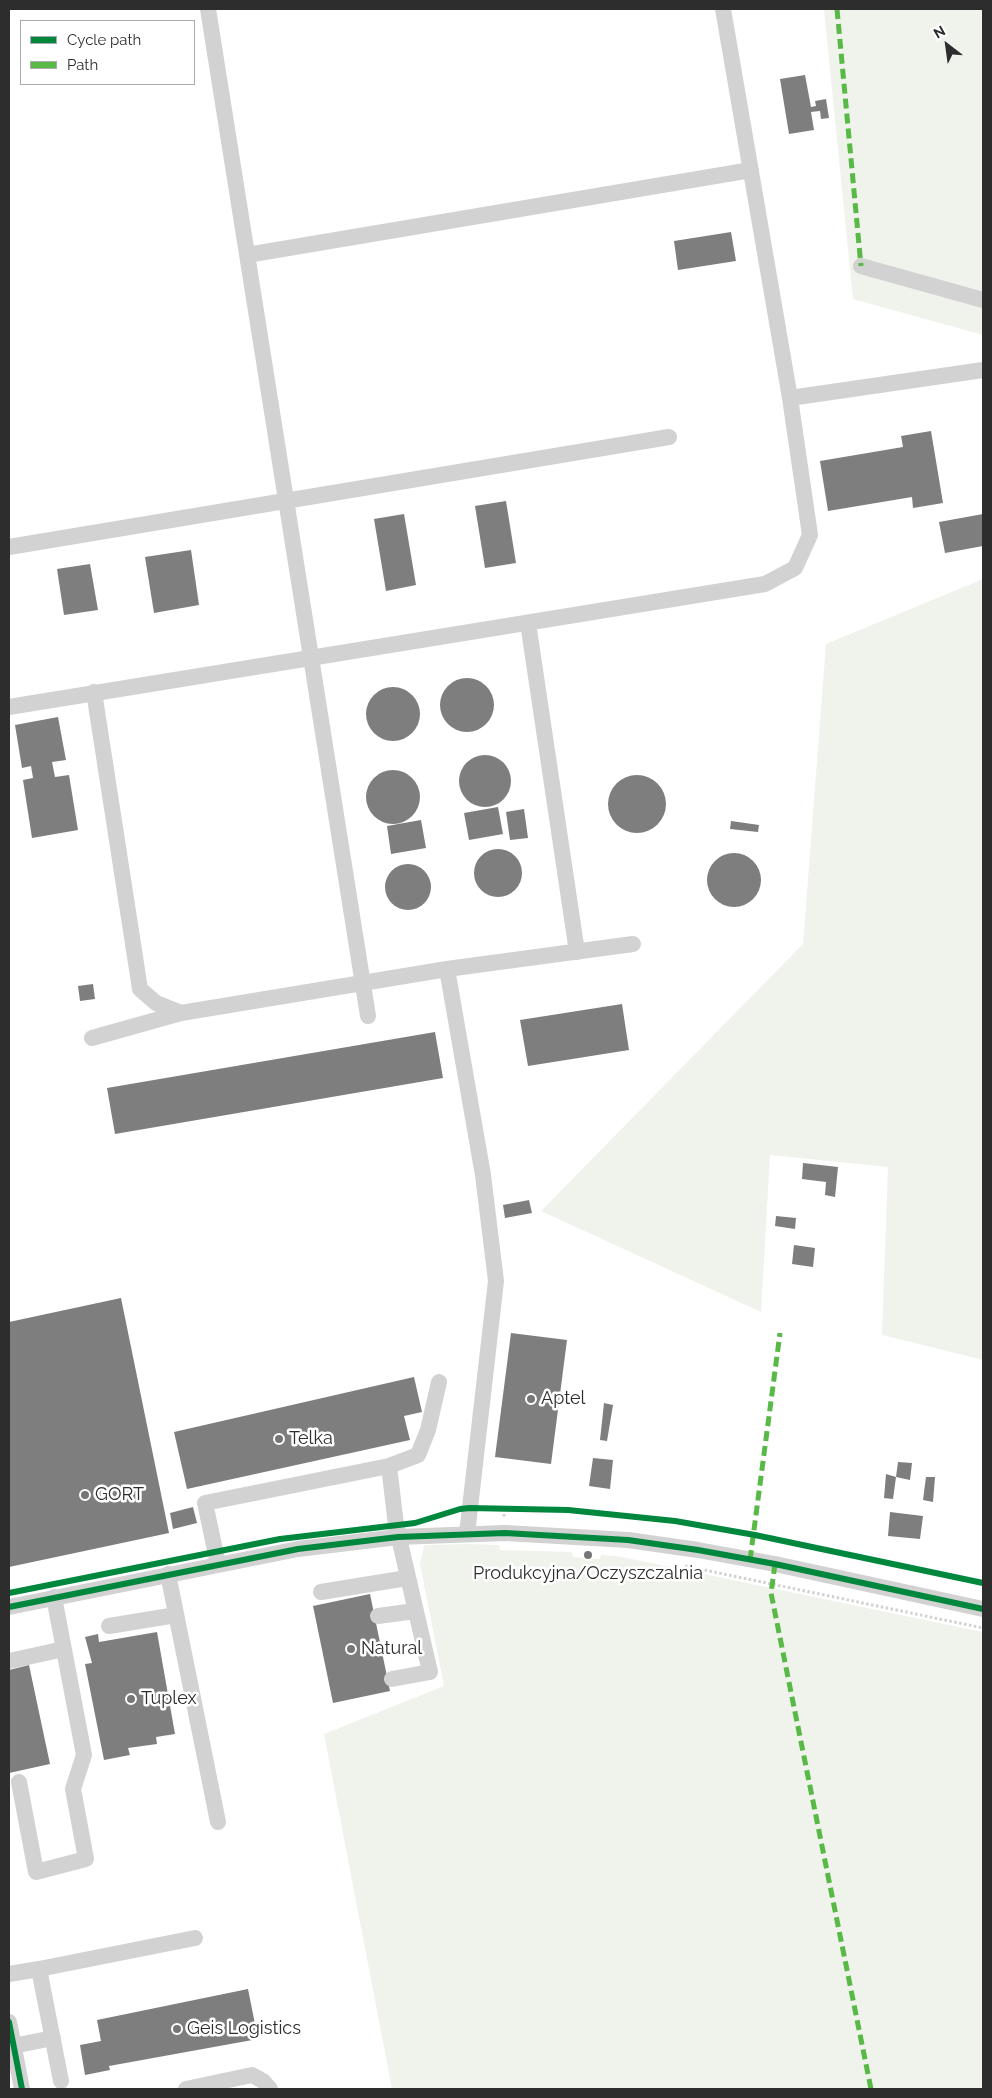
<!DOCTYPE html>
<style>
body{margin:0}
#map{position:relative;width:992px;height:2098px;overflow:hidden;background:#fff;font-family:Raleway,sans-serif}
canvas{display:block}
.frame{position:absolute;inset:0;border:10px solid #2d2d2d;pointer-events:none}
.legend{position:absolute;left:20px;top:20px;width:175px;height:65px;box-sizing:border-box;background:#fff;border:1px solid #ababab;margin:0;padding:6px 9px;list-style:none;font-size:15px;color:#2d2d2d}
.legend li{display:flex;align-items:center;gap:10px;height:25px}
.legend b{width:25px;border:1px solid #ababab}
.north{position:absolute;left:922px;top:20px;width:50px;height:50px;-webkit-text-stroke:4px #fff;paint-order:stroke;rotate:330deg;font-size:14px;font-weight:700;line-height:20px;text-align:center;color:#2d2d2d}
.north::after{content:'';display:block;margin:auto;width:18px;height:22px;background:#2d2d2d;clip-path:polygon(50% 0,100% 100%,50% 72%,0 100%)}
</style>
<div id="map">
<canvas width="992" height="2098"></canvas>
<div class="frame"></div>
<ul class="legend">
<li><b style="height:6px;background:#00873e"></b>Cycle path</li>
<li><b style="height:6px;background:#58b947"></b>Path</li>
</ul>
<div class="north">N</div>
</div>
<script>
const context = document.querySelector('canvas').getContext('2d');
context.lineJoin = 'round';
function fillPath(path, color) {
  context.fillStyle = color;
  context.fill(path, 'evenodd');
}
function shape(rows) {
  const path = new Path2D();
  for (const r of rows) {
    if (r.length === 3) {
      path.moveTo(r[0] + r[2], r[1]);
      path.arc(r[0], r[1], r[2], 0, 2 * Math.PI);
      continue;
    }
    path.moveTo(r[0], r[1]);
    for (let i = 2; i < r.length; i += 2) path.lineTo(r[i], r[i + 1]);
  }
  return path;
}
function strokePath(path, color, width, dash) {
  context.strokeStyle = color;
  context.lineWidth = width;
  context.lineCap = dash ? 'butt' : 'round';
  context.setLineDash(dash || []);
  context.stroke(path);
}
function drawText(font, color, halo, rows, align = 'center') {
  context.font = font + ' Raleway,sans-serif';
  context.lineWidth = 5;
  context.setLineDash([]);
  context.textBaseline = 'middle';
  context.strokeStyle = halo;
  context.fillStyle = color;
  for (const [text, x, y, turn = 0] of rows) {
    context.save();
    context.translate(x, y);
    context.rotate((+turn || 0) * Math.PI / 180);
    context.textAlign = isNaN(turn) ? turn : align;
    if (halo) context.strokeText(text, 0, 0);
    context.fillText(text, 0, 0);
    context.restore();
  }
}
fillPath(shape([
 [824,9,983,9,983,335,853,299],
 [983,579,983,1360,882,1335,888,1167,770,1155,761,1312,541,1211,803,944,826,644],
 [468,1544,499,1545,500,1550,572,1552,573,1557,600,1559,601,1555,617,1556,983,1632,983,2089,392,2089,324,1734,444,1686,420,1564,424,1545]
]), '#f0f3eb');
fillPath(shape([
 [805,75,811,107,816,106,815,101,826,99,829,118,821,119,820,111,811,112,814,130,789,134,780,79],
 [731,232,736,261,678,270,674,241],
 [931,431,943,503,913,508,912,497,828,511,820,461,903,447,901,436],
 [506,501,516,563,485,568,475,506],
 [404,514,416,585,386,591,374,519],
 [983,514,983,546,945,553,939,522],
 [191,550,199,605,154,613,145,557],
 [90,564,98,610,64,615,57,569],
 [467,705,27],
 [393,714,27],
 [58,717,66,760,52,762,55,777,69,775,78,830,32,838,23,780,33,778,31,766,22,768,15,725],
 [485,781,26],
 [393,797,27],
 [637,804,29],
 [498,807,503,834,469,840,464,813],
 [524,809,528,838,510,840,506,812],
 [421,820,426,848,391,854,387,826],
 [731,821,759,825,758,832,730,829],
 [498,873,24],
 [734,880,27],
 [408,887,23],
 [93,984,95,999,80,1001,78,986],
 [622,1004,629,1050,528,1066,520,1020],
 [435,1032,443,1078,115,1134,107,1088],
 [803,1163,838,1167,835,1197,825,1195,826,1182,802,1179],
 [529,1200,532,1213,505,1218,503,1205],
 [776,1216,796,1218,795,1229,775,1226],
 [794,1245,815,1248,813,1267,792,1264],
 [121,1298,169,1533,9,1567,9,1322],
 [511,1333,567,1340,551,1464,495,1457],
 [414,1377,422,1412,404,1416,410,1440,187,1489,174,1432],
 [604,1403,613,1405,607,1441,600,1440],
 [593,1458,613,1460,610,1489,589,1486],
 [898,1462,912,1463,910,1480,896,1477],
 [886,1474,896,1477,893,1499,884,1498],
 [926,1477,935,1477,933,1502,923,1500],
 [193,1507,197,1523,173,1529,170,1513],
 [890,1512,923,1516,920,1539,888,1536],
 [370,1594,390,1691,333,1703,313,1606],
 [157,1632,175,1734,156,1737,157,1744,128,1748,130,1755,104,1760,85,1664,92,1663,85,1637,98,1634,99,1642],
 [29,1665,50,1764,9,1773,9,1670],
 [248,1989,258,2039,109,2066,110,2070,85,2075,80,2045,101,2041,97,2020]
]), '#7e7e7e');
strokePath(shape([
 [504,1509,504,1518],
 [685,1566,983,1628]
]), '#d2d2d2', 3, [2.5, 2.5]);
strokePath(shape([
 [208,9,368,1016],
 [247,255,751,170],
 [861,266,983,300],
 [790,398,983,370],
 [9,547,669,437],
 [528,623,577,952],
 [94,692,140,989,156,1003,181,1013],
 [9,707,765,584,795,568,810,535,790,398,723,9],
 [92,1038,181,1013,447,969],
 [389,1466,396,1525,430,1672,392,1679],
 [467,1534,496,1281,483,1175,447,969,633,944],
 [218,1564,205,1503,389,1466,418,1455,428,1430,439,1382],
 [168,1574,218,1822],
 [321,1592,407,1578],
 [9,1607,298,1549,398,1537,505,1533,628,1540,698,1550,775,1564,983,1609],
 [378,1616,415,1611],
 [109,1626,176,1615],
 [9,1661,64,1649],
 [19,1782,36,1872,86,1859,73,1789,84,1755,54,1597],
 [9,1974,39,1969],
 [9,2022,22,2089],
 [13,2046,53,2038],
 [61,2081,39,1969,195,1938],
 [186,2089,252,2075,263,2081,270,2089]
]), '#d2d2d2', 16);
strokePath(shape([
 [837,9,861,266],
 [750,1560,780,1333],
 [775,1564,771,1593,871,2089]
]), '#58b947', 5, [10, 5]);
strokePath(shape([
 [9,1593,280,1539,415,1523,460,1509,470,1508,568,1510,675,1521,755,1535,983,1583],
 [9,1607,298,1549,398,1537,505,1533,628,1540,698,1550,775,1564,983,1609],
 [9,2022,22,2089]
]), '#00873e', 6);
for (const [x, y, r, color] of [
 [531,1399,5,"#767676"],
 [279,1439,5,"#767676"],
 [85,1495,5,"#767676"],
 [588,1555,5,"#767676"],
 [351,1649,5,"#767676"],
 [131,1699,5,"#767676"],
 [177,2029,5,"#767676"]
]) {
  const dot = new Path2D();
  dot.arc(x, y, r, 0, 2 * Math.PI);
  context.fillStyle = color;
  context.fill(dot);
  strokePath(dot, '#fff', 2);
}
drawText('18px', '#2d2d2d', '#fff', [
 ["Aptel",541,1399],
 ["Telka",289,1439],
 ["GORT",95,1495],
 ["Produkcyjna/Oczyszczalnia",588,1574,"center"],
 ["Natural",361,1649],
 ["Tuplex",141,1699],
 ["Geis Logistics",187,2029]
], 'left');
</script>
